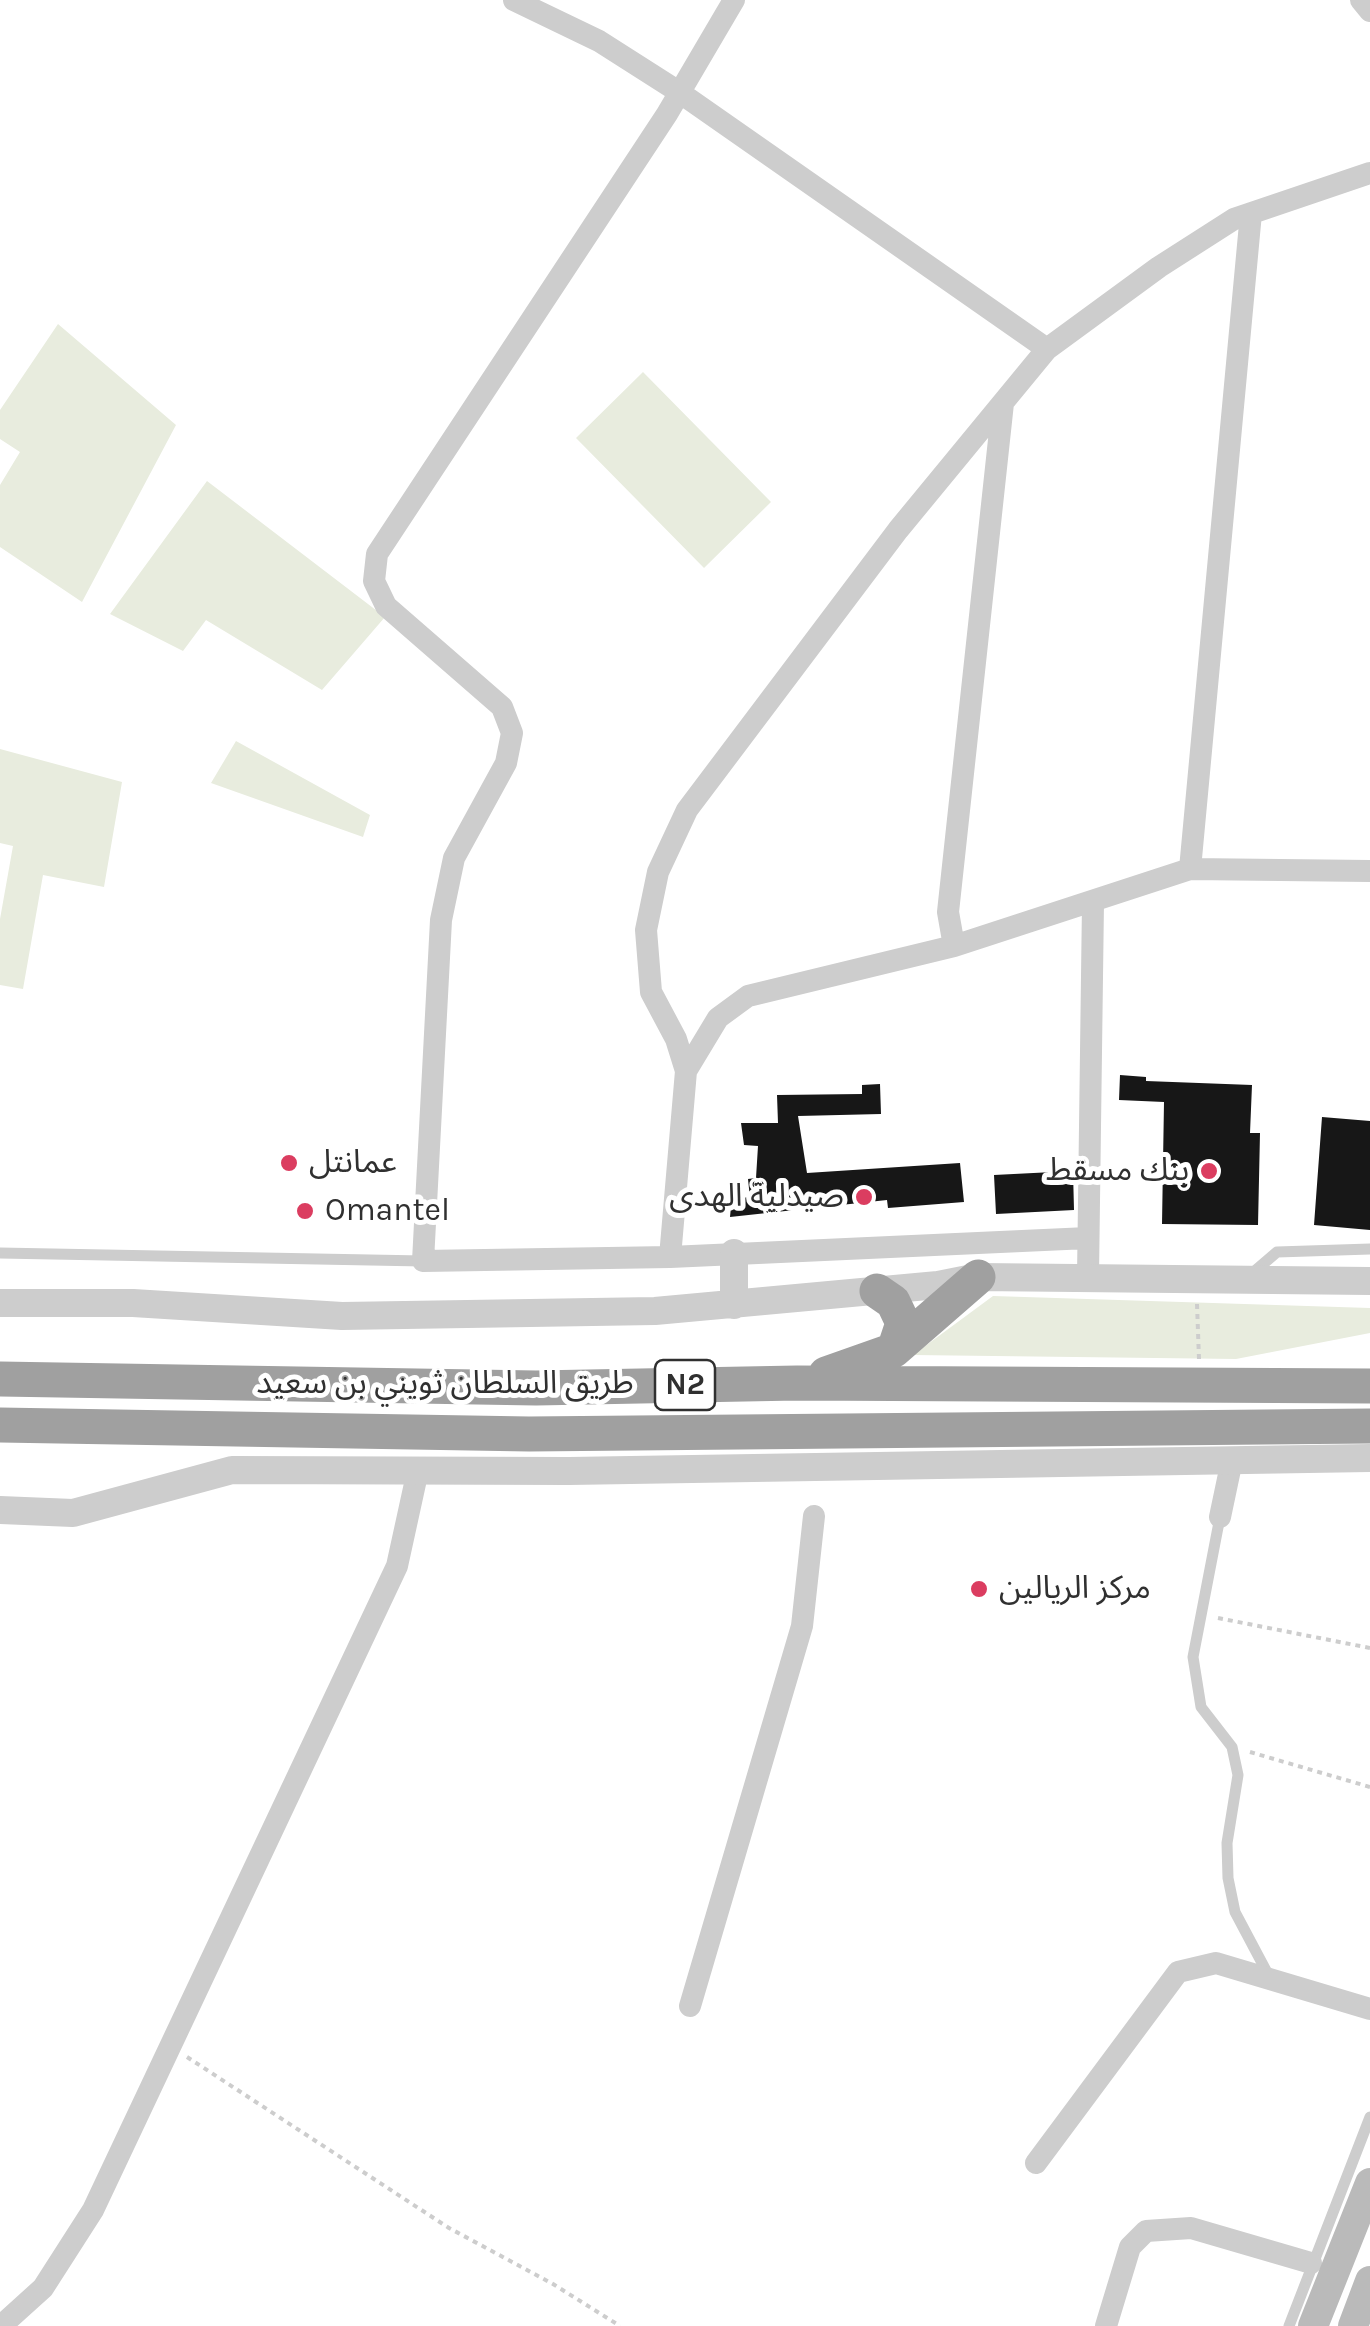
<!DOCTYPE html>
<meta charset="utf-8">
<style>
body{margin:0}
canvas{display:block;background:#fff}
</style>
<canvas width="1370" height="2326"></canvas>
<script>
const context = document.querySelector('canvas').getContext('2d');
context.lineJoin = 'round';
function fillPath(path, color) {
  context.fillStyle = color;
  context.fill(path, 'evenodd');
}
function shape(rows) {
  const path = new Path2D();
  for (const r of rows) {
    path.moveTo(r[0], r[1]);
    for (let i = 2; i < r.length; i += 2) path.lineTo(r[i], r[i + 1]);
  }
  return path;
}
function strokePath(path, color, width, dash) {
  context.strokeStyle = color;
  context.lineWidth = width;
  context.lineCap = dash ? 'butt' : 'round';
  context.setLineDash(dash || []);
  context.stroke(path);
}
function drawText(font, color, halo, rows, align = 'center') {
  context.font = font + ' Karla,"Noto Sans Arabic",sans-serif';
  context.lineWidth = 10;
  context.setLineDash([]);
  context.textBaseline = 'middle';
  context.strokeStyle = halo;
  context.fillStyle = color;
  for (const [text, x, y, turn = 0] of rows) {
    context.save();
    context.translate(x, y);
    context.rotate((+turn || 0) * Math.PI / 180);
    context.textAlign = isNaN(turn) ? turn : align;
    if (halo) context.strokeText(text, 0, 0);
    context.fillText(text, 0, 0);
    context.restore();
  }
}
fillPath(shape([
 [58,324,176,425,82,602,0,547,0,485,20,452,0,439,0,410],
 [643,372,771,502,704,568,576,438],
 [207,481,385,617,322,690,206,620,183,651,110,614],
 [236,741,370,815,363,837,211,783],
 [0,749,122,782,104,887,43,875,23,989,0,985,0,919,13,846,0,843],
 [993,1296,1370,1308,1370,1333,1236,1359,913,1355]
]), '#e8ecde');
fillPath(shape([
 [1120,1075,1146,1077,1146,1081,1252,1085,1250,1133,1260,1133,1258,1225,1162,1224,1164,1102,1119,1100],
 [880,1084,881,1114,798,1116,807,1173,960,1163,964,1202,888,1208,887,1200,730,1217,732,1196,750,1198,748,1179,756,1178,758,1146,744,1145,741,1123,778,1123,777,1095,862,1094,862,1085],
 [1322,1117,1370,1121,1370,1230,1314,1225],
 [1073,1171,1074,1210,996,1214,994,1175]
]), '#171717');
strokePath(shape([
 [1197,1304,1199,1359],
 [1218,1618,1370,1648],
 [1250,1752,1370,1787],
 [187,2057,449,2228,553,2284,620,2326]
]), '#cdcdcd', 4, [5, 5]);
strokePath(shape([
 [0,1253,423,1261],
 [1249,1276,1277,1252,1370,1249],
 [1220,1517,1193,1657,1201,1707,1232,1747,1238,1775,1227,1843,1228,1878,1235,1912,1270,1978],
 [1289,2326,1370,2117]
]), '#cdcdcd', 11);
strokePath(shape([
 [514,0,599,41,679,92,1047,349],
 [734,0,667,114,377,554,374,581,386,606,502,707,512,733,506,763,454,858,441,920,423,1261,670,1257,1088,1238],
 [1361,0,1370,11],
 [1190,869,1251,213],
 [954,946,948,912,1003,403],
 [686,1071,718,1018,748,996,954,946,1190,869,1370,871],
 [670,1257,686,1071,676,1039,651,992,646,930,658,872,687,810,898,530,1047,349,1159,267,1234,219,1370,173],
 [1088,1276,1093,902],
 [1220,1517,1232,1460],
 [690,2006,802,1626,814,1516],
 [1036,2163,1178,1972,1216,1963,1370,2009],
 [1,2326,43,2288,93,2210,397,1566,418,1470],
 [1106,2326,1130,2247,1146,2231,1191,2228,1311,2263]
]), '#cdcdcd', 22);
strokePath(shape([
 [0,1303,133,1303,342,1316,655,1311,938,1285,978,1277,1370,1281],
 [734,1305,734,1253],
 [0,1510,73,1513,232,1470,569,1471,1370,1458]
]), '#cdcdcd', 28);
strokePath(shape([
 [1313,2326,1370,2183],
 [1353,2326,1370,2281]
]), '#bababa', 30);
strokePath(shape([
 [877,1291,893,1302,903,1323,894,1350],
 [826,1374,894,1350,978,1277],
 [0,1379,536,1388,797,1383,1370,1386],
 [0,1425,529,1434,1370,1426]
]), '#a0a0a0', 35);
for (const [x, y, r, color] of [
 [289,1163,10,"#db3d60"],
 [1209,1171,10,"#db3d60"],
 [864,1197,10,"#db3d60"],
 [305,1211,10,"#db3d60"],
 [979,1589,10,"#db3d60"]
]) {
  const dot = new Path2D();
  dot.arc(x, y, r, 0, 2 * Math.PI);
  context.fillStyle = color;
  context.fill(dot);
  strokePath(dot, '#fff', 4);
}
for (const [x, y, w] of [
 [685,1385,60]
]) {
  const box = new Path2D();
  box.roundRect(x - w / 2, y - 25, w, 50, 8);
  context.fillStyle = '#fff';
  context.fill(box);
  strokePath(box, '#303030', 2.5);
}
drawText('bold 30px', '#303030', null, [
 ["N2",685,1385]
]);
drawText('32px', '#303030', '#fff', [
 ["عمانتل",309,1163],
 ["بنك مسقط",1189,1171,"right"],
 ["صيدلية الهدى",844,1197,"right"],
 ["Omantel",325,1211],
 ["مركز الريالين",999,1589]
], 'left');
drawText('32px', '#303030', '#fff', [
 ["طريق السلطان ثويني بن سعيد",445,1384]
]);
</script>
